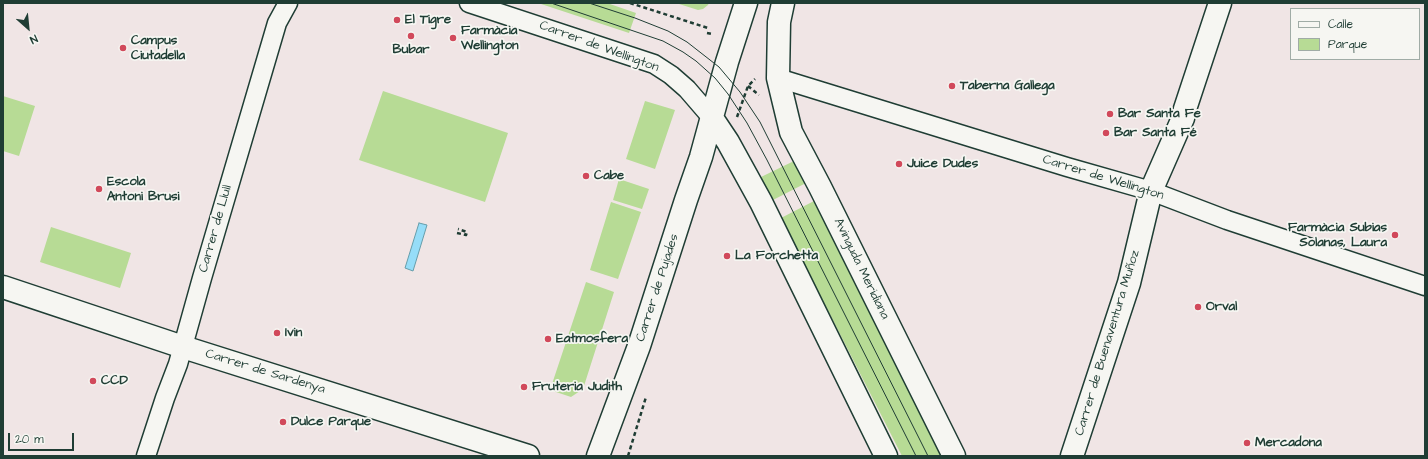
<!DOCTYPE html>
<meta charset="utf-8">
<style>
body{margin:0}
#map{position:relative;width:1428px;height:459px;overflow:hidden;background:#f0e5e5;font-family:"Architects Daughter",sans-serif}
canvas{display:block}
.frame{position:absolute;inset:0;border:4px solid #1f3d34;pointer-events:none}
.legend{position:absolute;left:1290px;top:8px;width:130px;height:52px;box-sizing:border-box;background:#f6f6f2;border:1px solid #a0aca6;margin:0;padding:5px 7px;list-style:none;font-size:12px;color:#1f3d34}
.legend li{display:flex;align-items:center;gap:8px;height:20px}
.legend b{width:20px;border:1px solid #a0aca6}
.north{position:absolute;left:8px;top:8px;width:40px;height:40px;-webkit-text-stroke:3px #f6f6f2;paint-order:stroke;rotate:153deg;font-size:11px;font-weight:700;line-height:16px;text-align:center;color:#1f3d34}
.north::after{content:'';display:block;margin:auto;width:14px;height:18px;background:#1f3d34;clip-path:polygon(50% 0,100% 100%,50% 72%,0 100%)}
.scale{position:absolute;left:8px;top:433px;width:66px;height:18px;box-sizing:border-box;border:2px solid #1f3d34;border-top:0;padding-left:5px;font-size:12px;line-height:14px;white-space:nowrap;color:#1f3d34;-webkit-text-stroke:3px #f6f6f2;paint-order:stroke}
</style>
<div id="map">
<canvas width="1428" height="459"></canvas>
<div class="frame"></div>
<ul class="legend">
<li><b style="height:5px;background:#f6f6f2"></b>Calle</li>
<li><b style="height:11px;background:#b7db95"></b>Parque</li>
</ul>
<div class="north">N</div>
<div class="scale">20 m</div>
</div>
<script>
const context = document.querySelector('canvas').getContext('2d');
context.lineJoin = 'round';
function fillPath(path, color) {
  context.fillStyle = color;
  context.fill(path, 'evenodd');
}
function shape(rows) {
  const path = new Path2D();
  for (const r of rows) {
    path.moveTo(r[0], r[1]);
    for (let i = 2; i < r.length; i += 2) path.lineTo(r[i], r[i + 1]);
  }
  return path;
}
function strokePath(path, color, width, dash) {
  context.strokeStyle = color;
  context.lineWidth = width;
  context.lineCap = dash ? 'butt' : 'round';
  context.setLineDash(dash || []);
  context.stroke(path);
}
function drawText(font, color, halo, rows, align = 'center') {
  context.font = font + ' "Architects Daughter",sans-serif';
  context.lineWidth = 3.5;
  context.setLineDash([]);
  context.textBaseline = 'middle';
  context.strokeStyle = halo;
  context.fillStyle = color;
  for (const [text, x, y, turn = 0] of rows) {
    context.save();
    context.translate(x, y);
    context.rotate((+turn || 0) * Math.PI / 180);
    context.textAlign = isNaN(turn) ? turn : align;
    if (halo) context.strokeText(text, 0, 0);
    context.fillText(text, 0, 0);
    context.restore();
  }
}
fillPath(shape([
 [538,3,607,3,636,13,629,33],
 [676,3,709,3,708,5,703,9,698,10],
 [383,91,508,133,485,202,359,160],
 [3,96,35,106,19,156,3,151],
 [645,101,675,110,655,169,626,159],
 [794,161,806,183,773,200,761,177],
 [619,179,649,189,642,209,613,200],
 [814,201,943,456,902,456,781,218],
 [611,202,641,212,618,279,590,270],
 [51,227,131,253,120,288,40,262],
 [586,282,614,292,583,389,571,397,550,390]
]), '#b7db95');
const water = shape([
 [419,223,427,225,413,271,405,268,419,223]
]);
fillPath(water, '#96ddf8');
strokePath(water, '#669daa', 1);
const minor = shape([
 [469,3,654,64,671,75,687,89,712,118],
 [778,78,1067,167,1151,191,1227,220,1425,286],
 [146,456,165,398,178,364,202,278,277,23,288,3]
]);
const tertiary = shape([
 [783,3,779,22,778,78,791,132,820,187,954,456],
 [712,118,728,142,761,202,886,456],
 [3,287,183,347,528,456],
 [598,456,639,346,686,200,701,157,727,62,746,3]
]);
const secondary = shape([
 [1072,456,1129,283,1151,191,1183,118,1185,109,1220,3]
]);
strokePath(minor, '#1f3d34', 21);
strokePath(tertiary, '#1f3d34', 25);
strokePath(secondary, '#1f3d34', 25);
strokePath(shape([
 [630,3,708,28],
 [707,33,712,34],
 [748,86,759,95],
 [737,117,748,86,755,79],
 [457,233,466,235,467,232,458,229],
 [628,456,646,397]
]), '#1f3d34', 2.5, [4, 3]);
strokePath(minor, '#f6f6f2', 18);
strokePath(tertiary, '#f6f6f2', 22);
strokePath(secondary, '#f6f6f2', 22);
strokePath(shape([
 [551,3,663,41,683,52,696,61,715,78,728,94,747,123,767,160,916,456],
 [589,3,635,18,668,31,687,42,719,67,740,92,760,122,928,456]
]), '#1f3d34', 1);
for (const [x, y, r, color] of [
 [397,20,4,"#d1495b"],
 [411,36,4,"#d1495b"],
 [453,38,4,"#d1495b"],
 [123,48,4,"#d1495b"],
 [952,86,4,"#d1495b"],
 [1110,114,4,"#d1495b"],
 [1106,133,4,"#d1495b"],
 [899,164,4,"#d1495b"],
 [586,176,4,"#d1495b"],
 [99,189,4,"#d1495b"],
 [1395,235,4,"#d1495b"],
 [727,256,4,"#d1495b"],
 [1198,307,4,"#d1495b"],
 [277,333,4,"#d1495b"],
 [548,339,4,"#d1495b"],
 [93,381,4,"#d1495b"],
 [524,387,4,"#d1495b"],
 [283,422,4,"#d1495b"],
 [1247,443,4,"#d1495b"]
]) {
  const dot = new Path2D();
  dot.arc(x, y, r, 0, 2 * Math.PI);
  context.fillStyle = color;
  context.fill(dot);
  strokePath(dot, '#f6f6f2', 1.5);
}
drawText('bold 13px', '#1f3d34', '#f6f6f2', [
 ["El Tigre",405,20],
 ["Farmàcia",461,31],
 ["Wellington",461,46],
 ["Campus",131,41],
 ["Ciutadella",131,56],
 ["Bubar",411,50,"center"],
 ["Taberna Gallega",960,86],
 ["Bar Santa Fe",1118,114],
 ["Bar Santa Fé",1114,133],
 ["Juice Dudes",907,164],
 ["Cabe",594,176],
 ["Escola",107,182],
 ["Antoni Brusi",107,197],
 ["Farmàcia Subias",1387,228,"right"],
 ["Solanas, Laura",1387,243,"right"],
 ["La Forchetta",735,256],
 ["Orval",1206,307],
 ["Ivin",285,333],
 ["Eatmosfera",556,339],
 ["CCD",101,381],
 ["Fruteria Judith",532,387],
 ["Dulce Parque",291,422],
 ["Mercadona",1255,443]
], 'left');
drawText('13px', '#1f3d34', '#f6f6f2', [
 ["Carrer de Wellington",599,47,20],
 ["Carrer de Wellington",1103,178,17],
 ["Carrer de Llull",216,229,-74],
 ["Avinguda Meridiana",861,269,64],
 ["Carrer de Pujades",658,288,-72],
 ["Carrer de Buenaventura Muñoz",1108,343,-73],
 ["Carrer de Sardenya",265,372,17]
]);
</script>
